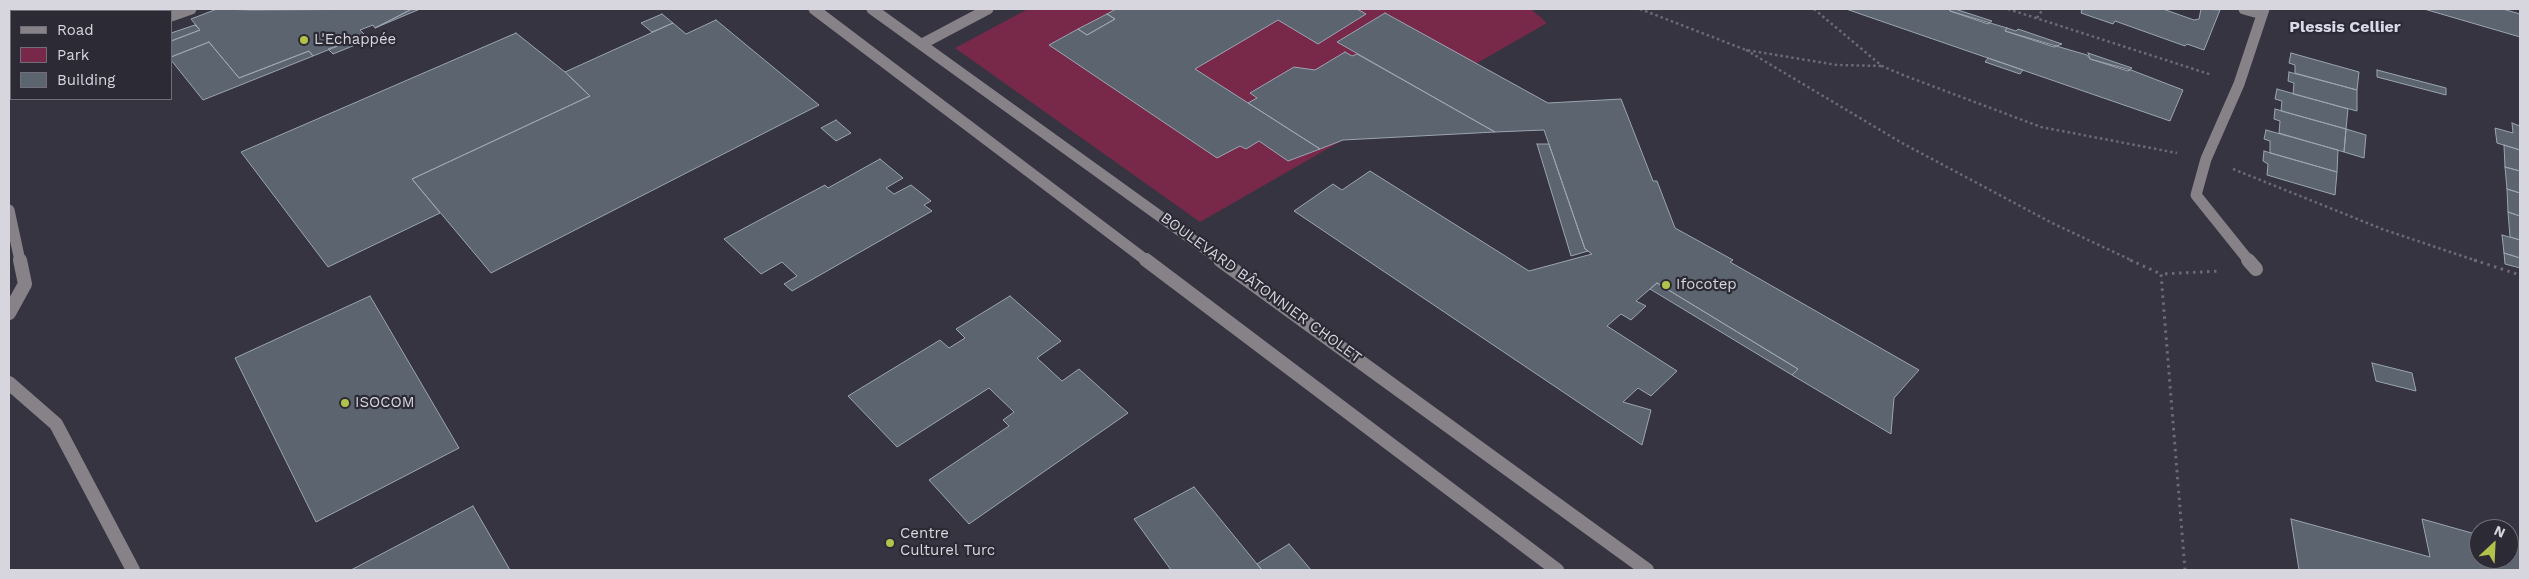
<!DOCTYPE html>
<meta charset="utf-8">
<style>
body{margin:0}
#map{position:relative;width:2529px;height:579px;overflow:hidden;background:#353440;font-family:"Work Sans",sans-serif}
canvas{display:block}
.frame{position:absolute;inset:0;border:10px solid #d7d6de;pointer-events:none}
.legend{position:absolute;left:10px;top:10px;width:162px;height:90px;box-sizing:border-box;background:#2b2a35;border:1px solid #706f79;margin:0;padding:6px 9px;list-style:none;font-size:15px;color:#d7d6de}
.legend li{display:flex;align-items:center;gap:10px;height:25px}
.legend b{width:25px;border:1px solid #706f79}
.north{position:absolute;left:2469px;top:519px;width:50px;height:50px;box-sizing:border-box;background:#2b2a35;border:1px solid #706f79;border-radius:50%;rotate:25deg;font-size:14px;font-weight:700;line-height:20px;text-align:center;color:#d7d6de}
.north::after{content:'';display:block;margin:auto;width:18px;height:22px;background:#b2c34c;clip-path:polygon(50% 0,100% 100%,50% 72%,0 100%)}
</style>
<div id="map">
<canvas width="2529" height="579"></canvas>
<div class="frame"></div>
<ul class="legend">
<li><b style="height:6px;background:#878288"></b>Road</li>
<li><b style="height:14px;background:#78294a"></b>Park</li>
<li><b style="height:14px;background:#5b646f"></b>Building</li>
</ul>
<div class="north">N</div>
</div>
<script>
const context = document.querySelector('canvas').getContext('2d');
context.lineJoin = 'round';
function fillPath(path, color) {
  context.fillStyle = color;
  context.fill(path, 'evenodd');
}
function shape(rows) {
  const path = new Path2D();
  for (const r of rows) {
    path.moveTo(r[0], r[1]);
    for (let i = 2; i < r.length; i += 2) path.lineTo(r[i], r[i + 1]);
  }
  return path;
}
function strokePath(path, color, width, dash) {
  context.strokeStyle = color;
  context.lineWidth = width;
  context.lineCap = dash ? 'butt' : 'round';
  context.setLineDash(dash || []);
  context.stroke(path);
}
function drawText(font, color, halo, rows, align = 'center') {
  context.font = font + ' "Work Sans",sans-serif';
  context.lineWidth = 4.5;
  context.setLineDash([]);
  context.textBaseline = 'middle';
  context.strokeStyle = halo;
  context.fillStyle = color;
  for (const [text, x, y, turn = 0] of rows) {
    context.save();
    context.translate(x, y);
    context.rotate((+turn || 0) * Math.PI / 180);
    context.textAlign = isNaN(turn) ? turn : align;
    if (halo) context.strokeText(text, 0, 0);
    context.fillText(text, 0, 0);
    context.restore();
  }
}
fillPath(shape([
 [1028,9,1531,9,1547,23,1200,222,955,48]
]), '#78294a');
const building = shape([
 [217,9,252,10,412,9,375,28,373,25,360,30,365,35,313,56,309,51,239,78,209,42,171,57,171,41,200,30,191,19,217,9],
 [412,9,420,9,375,28,412,9],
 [1116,9,1357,9,1366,14,1318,44,1278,20,1195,69,1320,149,1288,161,1259,141,1246,149,1240,146,1217,158,1049,45,1078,29,1087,35,1115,19,1107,14,1116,9],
 [1846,9,1950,9,1950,11,2007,28,2005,31,2087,55,2090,59,2131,70,2183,90,2170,121,1846,9],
 [1950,9,1955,9,1992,21,1988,24,1950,11,1950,9],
 [2077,9,2163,9,2194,20,2199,19,2201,9,2220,10,2204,50,2187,44,2185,46,2115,21,2113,24,2081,13,2082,10,2077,9],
 [2424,9,2503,9,2520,14,2520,37,2424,9],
 [1385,13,1548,103,1621,99,1653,181,1657,181,1675,228,1733,260,1730,262,1919,370,1894,398,1891,434,1792,375,1798,369,1657,283,1636,301,1646,306,1631,320,1621,314,1607,326,1677,371,1651,396,1638,388,1623,402,1651,410,1642,445,1294,211,1333,184,1342,190,1370,171,1529,271,1592,254,1585,249,1544,130,1495,132,1337,42,1385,13],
 [662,14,673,23,652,32,641,23,662,14],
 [1107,14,1115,19,1087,35,1078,29,1107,14],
 [716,20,819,105,491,273,412,179,590,96,565,72,673,23,686,34,716,20],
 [195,25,200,30,171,41,171,33,195,25],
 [2007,28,2016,31,2018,29,2062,44,2054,47,2005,31,2007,28],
 [516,33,565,72,590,96,412,179,440,213,328,267,241,152,516,33],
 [365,35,370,39,333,54,328,49,365,35],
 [209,42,239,78,309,51,313,56,203,100,171,60,171,57,209,42],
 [1345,52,1352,56,1357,54,1495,132,1343,140,1320,149,1248,103,1257,98,1250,93,1294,67,1315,70,1345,52],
 [2088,53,2132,68,2128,71,2090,59,2088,53],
 [2291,53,2359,72,2357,90,2295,73,2295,65,2289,63,2291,53],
 [1988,58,2023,70,2020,74,1985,62,1988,58],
 [2377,70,2446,88,2446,95,2377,77,2377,70],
 [2289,72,2357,90,2357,111,2293,94,2294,83,2288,81,2289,72],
 [2277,89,2348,109,2346,129,2281,111,2282,101,2275,99,2277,89],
 [2275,109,2346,129,2344,152,2279,133,2280,121,2274,119,2275,109],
 [836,120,851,133,836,141,821,128,836,120],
 [2512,123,2520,126,2520,150,2497,143,2495,128,2513,133,2512,123],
 [2346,129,2366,135,2364,158,2344,152,2346,129],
 [2266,130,2338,150,2337,172,2270,153,2270,141,2264,139,2266,130],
 [1537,144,1549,144,1585,249,1588,251,1571,256,1537,144],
 [2504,145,2520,150,2520,171,2505,167,2504,145],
 [2264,151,2337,172,2335,195,2267,175,2268,164,2263,161,2264,151],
 [880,159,903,178,886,188,894,194,911,185,931,201,924,205,932,211,792,291,784,284,797,276,782,262,761,274,724,239,825,185,828,188,880,159],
 [2505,167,2520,171,2520,193,2507,189,2505,167],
 [2507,189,2520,193,2520,216,2508,212,2507,189],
 [2508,212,2520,216,2520,240,2510,237,2508,212],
 [2502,235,2520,240,2520,261,2520,258,2504,253,2502,235],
 [2504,253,2520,258,2520,268,2505,264,2504,253],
 [1657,283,1798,369,1792,375,1650,289,1657,283],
 [370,296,459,448,316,522,235,358,370,296],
 [1010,296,1061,341,1037,358,1062,381,1079,369,1128,413,969,524,929,480,1009,426,1003,420,1014,412,989,388,897,447,848,396,940,340,949,348,965,338,956,329,1010,296],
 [2372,363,2412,373,2416,391,2376,381,2372,363],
 [1194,487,1257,564,1262,570,1171,570,1134,519,1194,487],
 [473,506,510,570,351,570,473,506],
 [2291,519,2430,557,2422,519,2479,535,2479,559,2509,559,2509,543,2520,546,2520,570,2299,570,2291,519],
 [1289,544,1311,570,1262,570,1257,564,1289,544]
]);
fillPath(building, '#5b646f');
strokePath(building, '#9ba5b1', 1);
strokePath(shape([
 [1640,9,1746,50,1837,65,1882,66],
 [1814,9,1882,66,1903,75,2041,127,2177,153],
 [2008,9,2212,75],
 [2037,18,2043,9],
 [1746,50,1902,143,2052,223,2133,261],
 [2233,169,2382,229,2477,261]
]), '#6b6a75', 2.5, [2.5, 3]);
strokePath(shape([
 [2130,260,2161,274],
 [2474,260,2520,275],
 [2185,570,2161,274,2220,271]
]), '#6b6a75', 3, [2.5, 4.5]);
strokePath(shape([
 [814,9,1147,261],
 [872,9,1222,261],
 [2244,9,2262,14],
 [171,16,191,9],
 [922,44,988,9],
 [9,71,11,70],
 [9,210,20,261],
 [2249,261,2196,195,2206,159,2239,84,2264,9]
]), '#878288', 11);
strokePath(shape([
 [1146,260,1557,570],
 [1220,260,1647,570],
 [2248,260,2256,269],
 [9,313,25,284,20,260],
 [9,383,56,424,133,570]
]), '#878288', 14);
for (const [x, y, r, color] of [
 [304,40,5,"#b2c34c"],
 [1666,285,5,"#b2c34c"],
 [345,403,5,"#b2c34c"],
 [890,543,5,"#b2c34c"]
]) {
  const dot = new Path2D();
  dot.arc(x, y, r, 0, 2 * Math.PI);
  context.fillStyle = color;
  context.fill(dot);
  strokePath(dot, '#2b2a35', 2);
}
drawText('15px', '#d7d6de', '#2b2a35', [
 ["L'Echappée",314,40],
 ["Ifocotep",1676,285],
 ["ISOCOM",355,403],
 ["Centre",900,534],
 ["Culturel Turc",900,551]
], 'left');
drawText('15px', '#d7d6de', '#2b2a35', [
 ["BOULEVARD BÂTONNIER CHOLET",1261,288,36]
]);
drawText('bold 16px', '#dad9e9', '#2b2a35', [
 ["Plessis Cellier",2345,27]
]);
</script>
